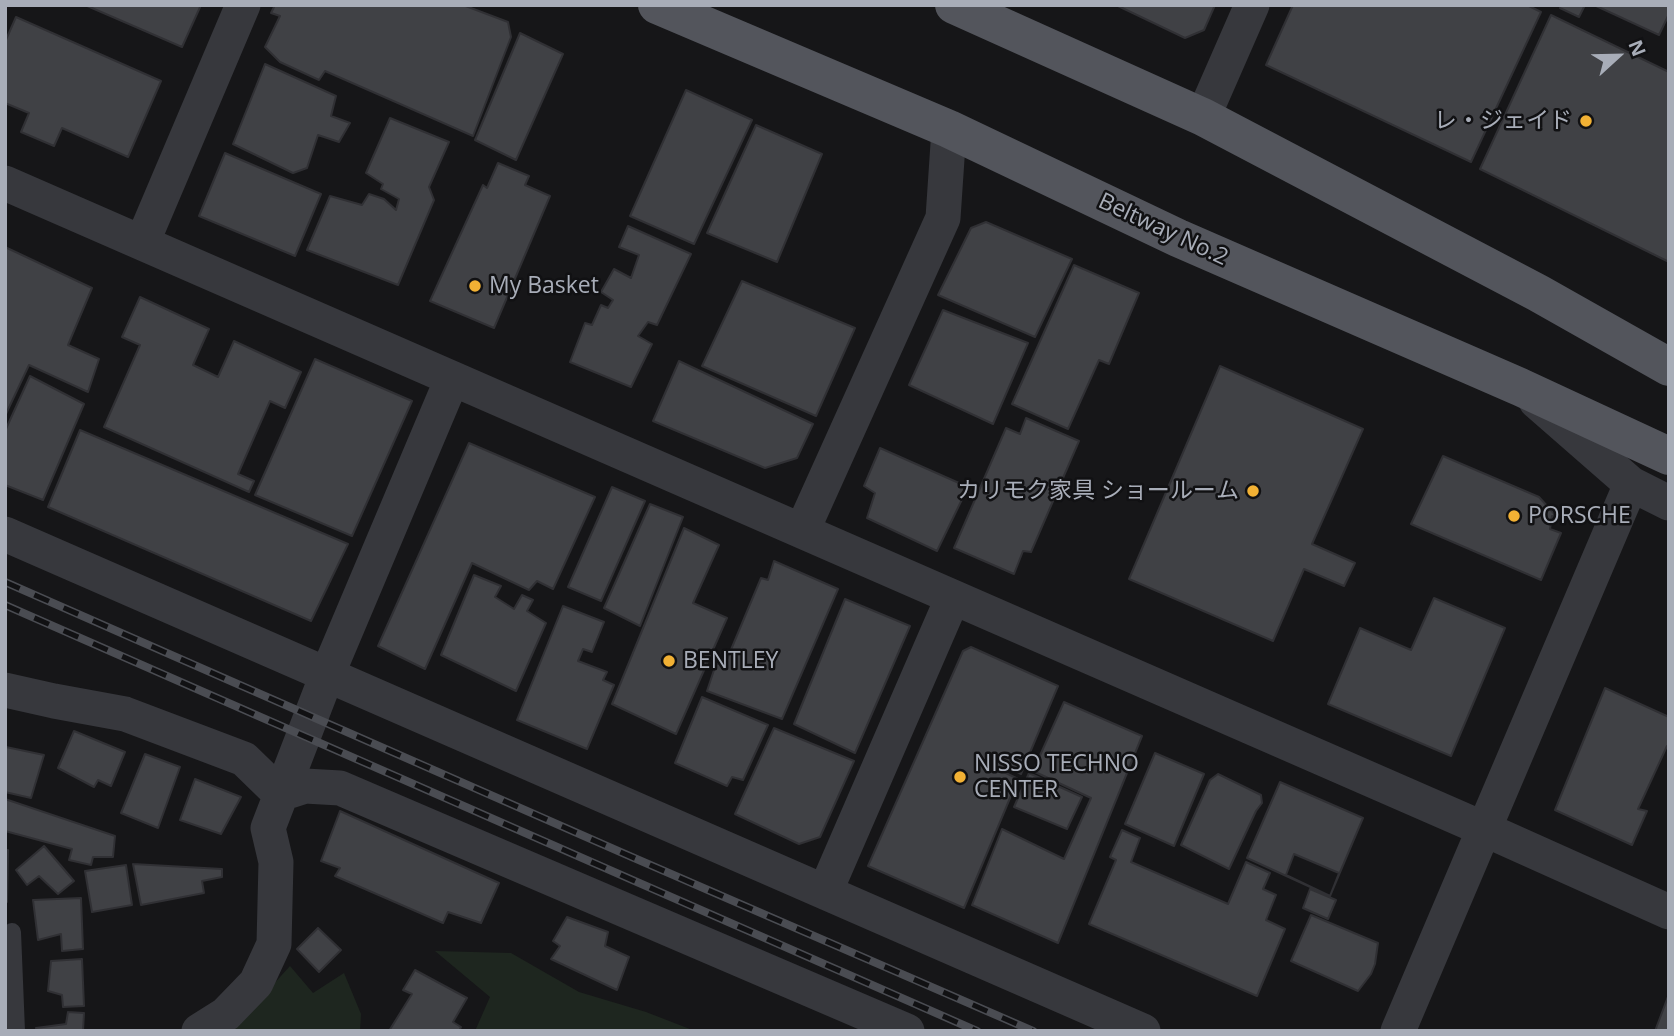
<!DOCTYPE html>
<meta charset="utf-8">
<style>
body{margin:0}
#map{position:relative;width:1674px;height:1036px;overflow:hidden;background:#161618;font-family:"Open Sans",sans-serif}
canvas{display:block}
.frame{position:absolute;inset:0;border:7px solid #a8adb8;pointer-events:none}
.north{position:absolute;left:1583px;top:21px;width:70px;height:70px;-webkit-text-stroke:5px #111113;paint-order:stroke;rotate:68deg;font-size:19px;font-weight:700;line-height:28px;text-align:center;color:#a8adb8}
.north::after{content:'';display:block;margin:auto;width:24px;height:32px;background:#a8adb8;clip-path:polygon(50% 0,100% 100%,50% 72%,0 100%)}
</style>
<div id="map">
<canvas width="1674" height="1036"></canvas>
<div class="frame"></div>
<div class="north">N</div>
</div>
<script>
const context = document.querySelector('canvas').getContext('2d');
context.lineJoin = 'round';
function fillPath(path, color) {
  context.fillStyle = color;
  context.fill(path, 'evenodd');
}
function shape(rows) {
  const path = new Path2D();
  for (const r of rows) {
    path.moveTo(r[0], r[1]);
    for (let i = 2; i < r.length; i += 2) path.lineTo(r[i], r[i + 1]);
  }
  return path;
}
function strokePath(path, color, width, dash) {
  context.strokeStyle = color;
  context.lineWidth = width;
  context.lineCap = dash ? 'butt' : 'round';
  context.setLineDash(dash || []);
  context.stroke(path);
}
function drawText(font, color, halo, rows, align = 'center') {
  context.font = font + ' "Open Sans","Noto Sans JP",sans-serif';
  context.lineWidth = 5;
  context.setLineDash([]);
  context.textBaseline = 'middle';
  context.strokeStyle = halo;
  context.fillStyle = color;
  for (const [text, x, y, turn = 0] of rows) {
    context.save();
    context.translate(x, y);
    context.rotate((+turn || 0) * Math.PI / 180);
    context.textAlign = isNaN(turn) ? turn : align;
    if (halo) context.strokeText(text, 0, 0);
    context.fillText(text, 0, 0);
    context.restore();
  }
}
fillPath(shape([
 [435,951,511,953,579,992,646,1012,695,1031,475,1031,490,997],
 [290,966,313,993,344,973,361,1014,360,1031,231,1031]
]), '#1e261f');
const building = shape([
 [85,5,201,5,182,47,85,5],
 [275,5,463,5,508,22,511,37,473,136,325,71,319,80,280,62,265,47,280,16,271,13,275,5],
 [1116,5,1215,5,1204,30,1185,38,1116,5],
 [1293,5,1527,5,1541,12,1471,162,1266,65,1293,5],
 [1561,5,1585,5,1579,17,1560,8,1561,5],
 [1594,5,1669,5,1669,14,1659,35,1594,5],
 [1551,15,1669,72,1669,262,1480,169,1551,15],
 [16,17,161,81,128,157,62,128,54,146,21,132,29,113,5,103,5,42,16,17],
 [520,33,563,54,516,160,475,140,520,33],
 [265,64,336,96,331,116,350,123,339,142,318,135,307,168,293,173,233,144,265,64],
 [686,90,752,120,694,244,630,216,686,90],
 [390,118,449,142,429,187,434,200,398,285,307,250,330,196,362,205,369,194,384,199,396,210,399,199,381,189,383,184,366,173,390,118],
 [756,125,822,154,777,262,707,233,756,125],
 [225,153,321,194,295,256,199,216,225,153],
 [498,163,529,176,525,185,550,196,494,328,430,301,483,185,487,188,498,163],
 [986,222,1072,259,1035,337,938,295,971,228,986,222],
 [628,226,691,254,657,325,648,322,638,336,652,344,631,387,570,362,585,323,592,325,601,305,608,308,613,300,601,292,614,269,631,278,639,255,619,247,628,226],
 [5,247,92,288,68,345,99,359,88,392,29,365,5,416,5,247],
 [1074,265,1139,293,1109,364,1099,360,1068,429,1012,404,1074,265],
 [742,281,855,328,816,416,702,366,742,281],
 [140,297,209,329,193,365,218,377,234,341,301,372,285,408,270,401,238,474,254,481,249,492,104,427,140,345,122,337,140,297],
 [943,310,1028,343,993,424,909,385,943,310],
 [315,359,412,401,352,536,255,495,315,359],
 [679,361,813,424,797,458,765,468,653,421,679,361],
 [1220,366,1363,429,1312,544,1355,563,1344,586,1304,569,1273,641,1129,579,1220,366],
 [30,376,84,404,43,500,5,485,5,431,30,376],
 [1026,418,1079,441,1031,552,1023,551,1014,574,954,548,1006,428,1020,434,1026,418],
 [80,430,348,544,311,621,48,507,80,430],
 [469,443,595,497,553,589,537,581,529,590,472,563,425,669,378,646,469,443],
 [880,448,968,487,937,551,867,518,875,493,864,486,880,448],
 [1443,456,1539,497,1558,518,1552,516,1550,529,1561,533,1541,580,1411,524,1443,456],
 [612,487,645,501,601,601,568,587,612,487],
 [650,504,683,517,640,626,604,608,650,504],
 [684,528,719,545,693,603,727,618,676,734,612,704,684,528],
 [774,561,838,589,782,719,707,691,716,664,725,664,761,578,768,580,774,561],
 [474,575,501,586,495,597,514,609,522,595,533,600,527,611,546,623,516,691,441,655,474,575],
 [1434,598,1505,628,1451,756,1328,704,1360,628,1411,650,1434,598],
 [845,599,910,626,855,753,794,724,845,599],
 [563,606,604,622,592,652,583,649,578,661,607,672,603,680,614,685,587,749,517,720,563,606],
 [971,647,1058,686,1021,774,1005,766,1002,771,1018,779,964,908,868,866,963,651,971,647],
 [1605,688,1669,717,1669,747,1667,746,1638,809,1647,811,1632,845,1555,810,1605,688],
 [702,697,768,725,743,780,732,777,727,786,675,763,702,697],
 [1064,702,1142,736,1058,943,972,905,1002,829,1064,859,1091,798,1033,771,1064,702],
 [774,728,854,761,820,837,799,844,735,814,774,728],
 [74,731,125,752,111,786,98,780,94,787,58,768,74,731],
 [6,747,44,755,31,798,5,792,6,747],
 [1155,753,1204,774,1174,846,1125,824,1155,753],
 [145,754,180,767,158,828,121,813,145,754],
 [1029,773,1082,797,1067,829,1014,807,1029,773],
 [1218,774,1261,795,1262,803,1256,811,1229,869,1181,845,1210,780,1218,774],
 [195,779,241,797,221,834,180,820,195,779],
 [1280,782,1363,818,1330,896,1247,858,1280,782],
 [5,799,115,836,113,857,93,857,91,865,69,860,72,849,5,831,5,799],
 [340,811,499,883,481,923,448,912,443,923,335,876,340,868,321,861,340,811],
 [1122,830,1140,838,1131,862,1228,904,1246,862,1270,873,1263,889,1276,895,1266,920,1285,929,1257,996,1089,924,1116,860,1110,857,1122,830],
 [44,846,74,881,58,894,39,876,27,885,16,870,44,846],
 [5,850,8,850,7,902,5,902,5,850],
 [1294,854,1339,873,1330,896,1286,875,1294,854],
 [133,864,222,869,222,877,202,881,204,893,141,905,133,864],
 [126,865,132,905,92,912,85,871,126,865],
 [1310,889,1336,900,1328,919,1303,908,1310,889],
 [81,898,83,949,62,951,61,934,38,940,33,900,81,898],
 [1311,915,1378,943,1375,964,1371,974,1358,991,1291,961,1311,915],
 [567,917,608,932,605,946,629,957,617,990,551,959,560,946,553,941,567,917],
 [318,928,341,950,319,972,297,949,318,928],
 [82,959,84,1006,63,1007,62,995,48,991,51,961,82,959],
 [415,970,467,998,453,1022,461,1027,459,1031,389,1031,412,994,403,990,415,970],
 [1669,994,1669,1031,1655,1031,1669,994],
 [68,1012,84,1013,83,1031,37,1031,36,1028,66,1024,68,1012]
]);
fillPath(building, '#404145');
strokePath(building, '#303034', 2);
strokePath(shape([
 [12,932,16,1031]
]), '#37383d', 18);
strokePath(shape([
 [1203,117,1252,5],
 [5,183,1484,829,1669,912],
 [142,243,243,5],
 [1536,401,1631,484,1669,503],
 [802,531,943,218,949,129],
 [5,534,1143,1031],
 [5,690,54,701,125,714,244,759,280,794],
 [280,794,305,786,340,788,907,1031],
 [825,892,953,597],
 [199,1031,226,1014,256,983,274,944,276,862,268,828,327,675,452,379],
 [1398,1031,1631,484]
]), '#37383d', 35);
strokePath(shape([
 [657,5,949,129,1178,238,1520,387,1669,456],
 [954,5,1203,117,1538,293,1669,367]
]), '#53555c', 38);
const rail = shape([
 [5,582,625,854,1033,1031],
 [5,605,977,1031]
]);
strokePath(rail, '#4a4c52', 8);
strokePath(rail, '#111113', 5, [16]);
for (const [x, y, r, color] of [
 [1586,121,7,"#f2b134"],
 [475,286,7,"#f2b134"],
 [1253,491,7,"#f2b134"],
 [1514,516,7,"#f2b134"],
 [669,661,7,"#f2b134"],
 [960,777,7,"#f2b134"]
]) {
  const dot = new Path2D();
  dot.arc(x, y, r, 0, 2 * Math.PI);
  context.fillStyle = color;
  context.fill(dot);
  strokePath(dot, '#111113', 2.5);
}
drawText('23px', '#a8adb8', '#111113', [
 ["レ・ジェイド",1572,121,"right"],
 ["My Basket",489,286],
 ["カリモク家具 ショールーム",1239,491,"right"],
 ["PORSCHE",1528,516],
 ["BENTLEY",683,661],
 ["NISSO TECHNO",974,764],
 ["CENTER",974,790]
], 'left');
drawText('23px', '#a8adb8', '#111113', [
 ["Beltway No.2",1163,230,25]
]);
</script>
